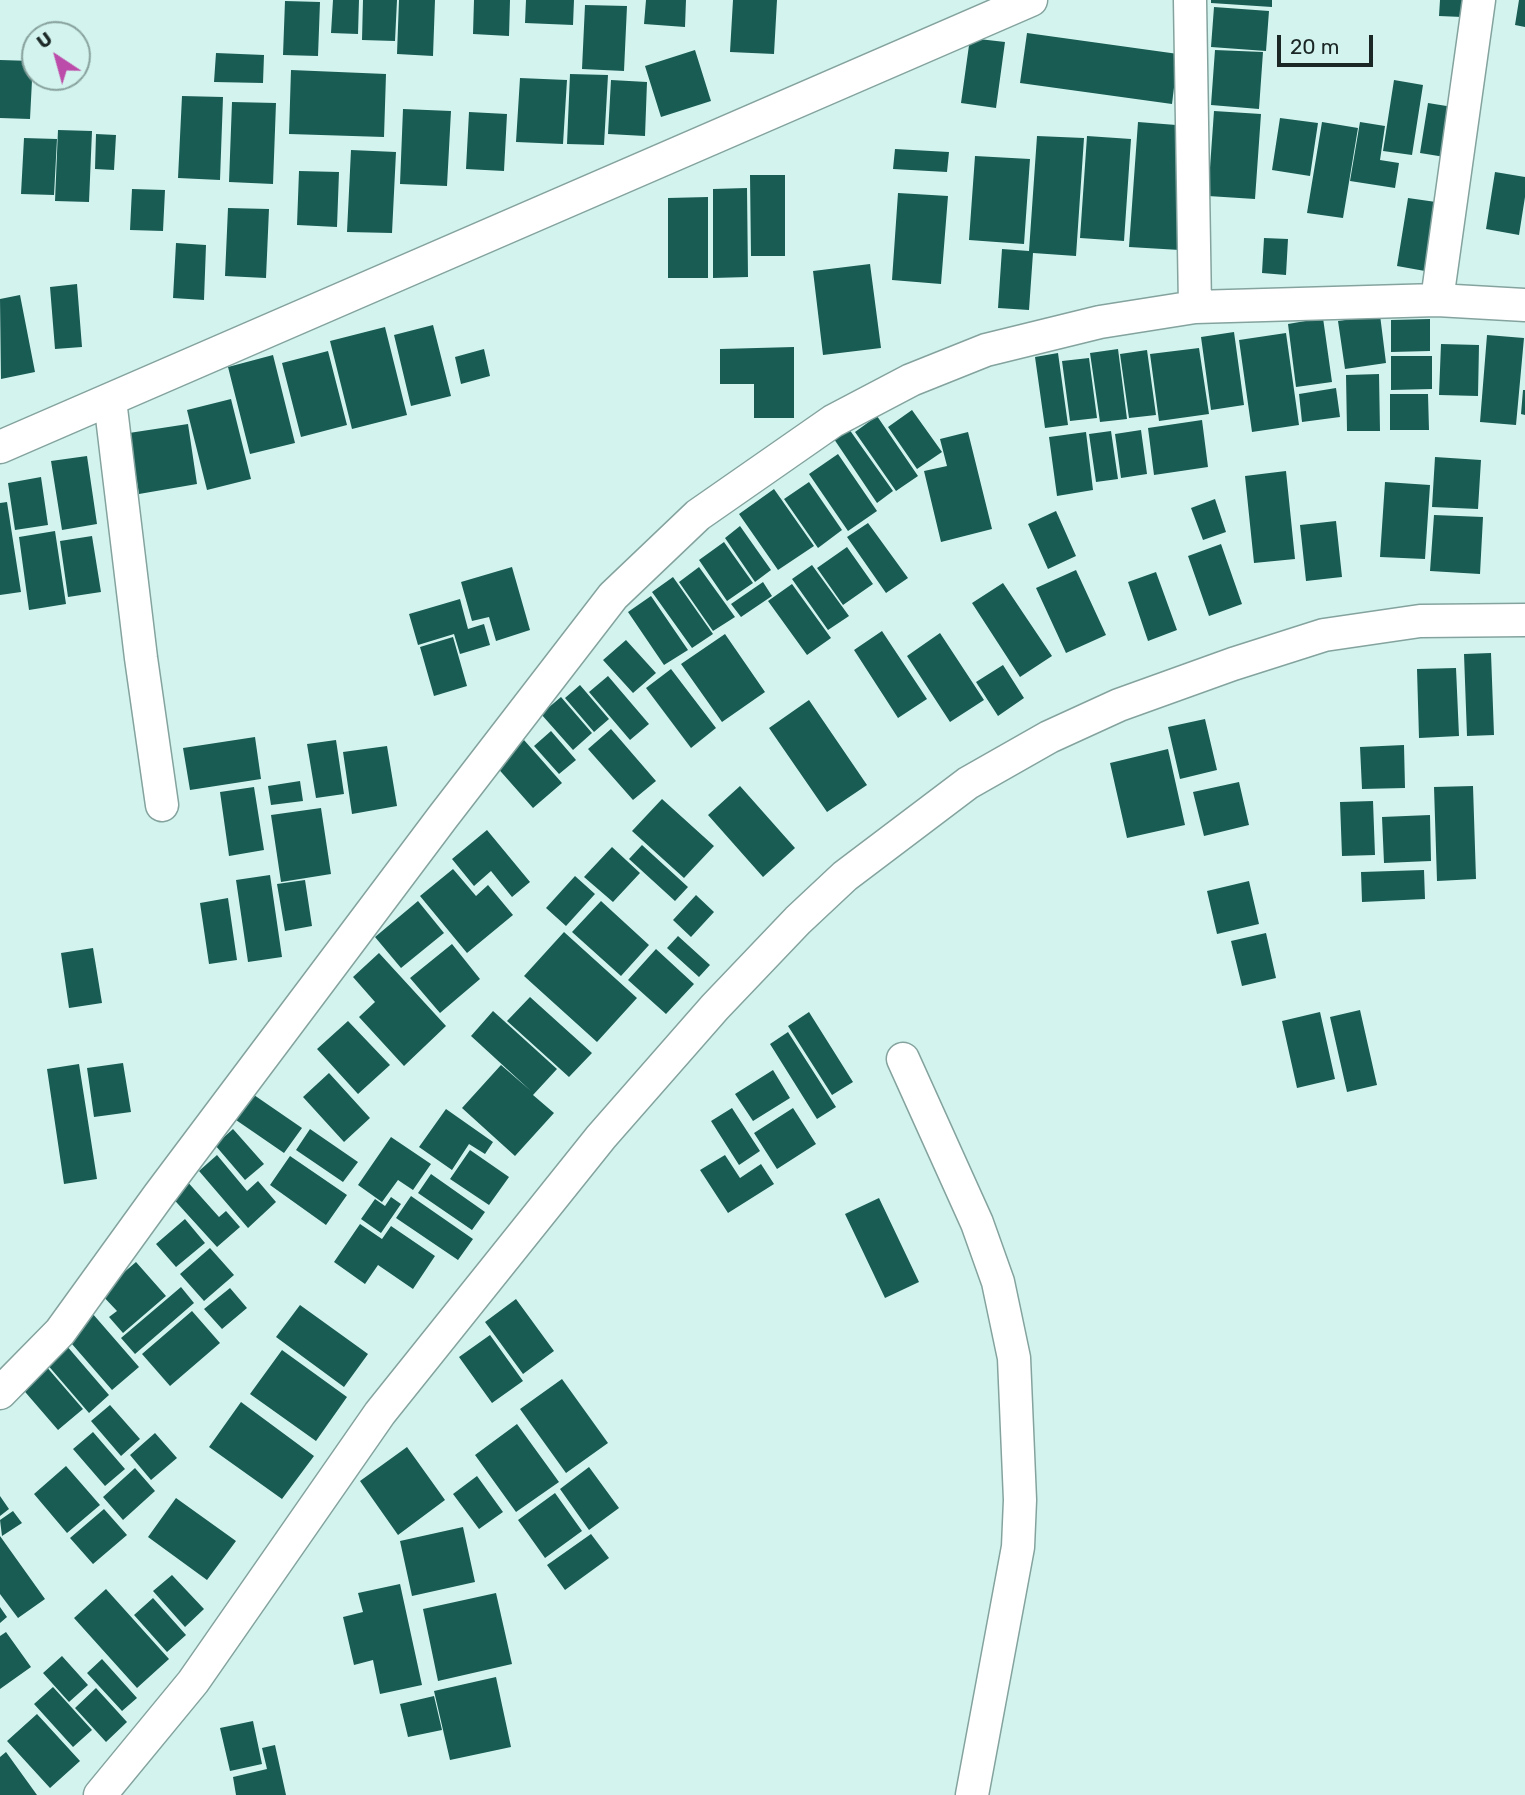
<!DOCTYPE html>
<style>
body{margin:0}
#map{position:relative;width:1525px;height:1795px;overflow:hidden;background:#d3f4ee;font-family:Rubik,sans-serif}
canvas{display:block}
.north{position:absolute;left:21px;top:21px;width:70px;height:70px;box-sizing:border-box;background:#d3f4ee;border:2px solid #89a29e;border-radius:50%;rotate:324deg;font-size:19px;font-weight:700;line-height:28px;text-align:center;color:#1a2725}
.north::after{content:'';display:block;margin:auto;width:24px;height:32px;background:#bc4ca9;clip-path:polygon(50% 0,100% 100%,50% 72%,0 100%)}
.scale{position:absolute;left:1277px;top:35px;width:96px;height:32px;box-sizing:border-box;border:4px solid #1a2725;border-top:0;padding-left:9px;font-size:21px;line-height:24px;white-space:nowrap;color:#1a2725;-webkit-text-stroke:5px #d3f4ee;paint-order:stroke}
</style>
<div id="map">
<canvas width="1525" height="1795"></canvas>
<div class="north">U</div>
<div class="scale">20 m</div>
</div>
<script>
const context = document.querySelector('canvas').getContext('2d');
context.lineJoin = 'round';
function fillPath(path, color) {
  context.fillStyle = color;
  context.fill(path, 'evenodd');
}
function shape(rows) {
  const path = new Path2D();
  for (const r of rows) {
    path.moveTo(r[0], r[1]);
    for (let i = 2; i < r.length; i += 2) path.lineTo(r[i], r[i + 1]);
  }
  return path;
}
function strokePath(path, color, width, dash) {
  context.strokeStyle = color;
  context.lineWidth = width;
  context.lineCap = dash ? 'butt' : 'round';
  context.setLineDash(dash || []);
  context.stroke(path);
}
fillPath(shape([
 [333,0,359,0,358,34,331,33],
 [363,0,397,0,395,41,362,40],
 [399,0,435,0,433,56,397,54],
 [474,0,510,0,509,36,473,34],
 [526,0,574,0,573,25,525,23],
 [646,0,686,0,685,27,644,24],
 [733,0,777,0,774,54,730,52],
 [1211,0,1272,0,1272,7,1211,3],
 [1440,0,1463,0,1462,17,1439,16],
 [1519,0,1525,0,1525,27,1515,25],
 [285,1,320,2,318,56,283,55],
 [585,5,627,6,624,71,582,69],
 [1214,7,1269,11,1266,51,1211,47],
 [1027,33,1178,54,1172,104,1020,83],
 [970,38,1005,42,996,108,961,103],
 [695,50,711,101,661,117,645,66],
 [1215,50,1263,52,1259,109,1211,105],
 [216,53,264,55,263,83,214,82],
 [0,60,33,61,30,119,0,118],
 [291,70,386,74,384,137,289,134],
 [570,74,608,75,604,145,567,144],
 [520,78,567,80,563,144,516,142],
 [611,80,647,82,645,136,608,134],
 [1394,80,1423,85,1412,155,1383,151],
 [182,96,223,97,220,180,178,178],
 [232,102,276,103,273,184,229,182],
 [1428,103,1459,108,1451,158,1420,153],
 [403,109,451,111,447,186,400,184],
 [1214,111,1261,114,1255,199,1208,196],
 [469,112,507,114,504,171,466,169],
 [1280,118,1318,123,1310,176,1272,170],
 [1138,122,1189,126,1180,250,1129,247],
 [1322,122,1358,128,1343,218,1307,213],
 [1360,122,1385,126,1380,160,1399,163,1395,188,1350,181],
 [58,130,92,131,89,202,55,201],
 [96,134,116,135,114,170,95,169],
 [1037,136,1084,138,1076,256,1033,253,1029,310,998,308,1002,249,1029,251],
 [1087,136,1131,139,1124,241,1080,238],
 [24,138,57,139,54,195,21,194],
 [895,149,949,152,947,172,893,169],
 [351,150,396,152,392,233,347,232],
 [975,156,1030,159,1024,244,969,240],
 [299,171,339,172,337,227,297,225],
 [1495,172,1525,177,1525,197,1519,235,1486,229],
 [750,175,785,175,785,256,751,256],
 [747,188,748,277,713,278,713,189],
 [132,189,165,190,163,231,130,230],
 [898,193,948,196,941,284,892,280],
 [708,197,708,278,668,278,668,198],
 [1408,198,1436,202,1425,271,1397,266],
 [228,208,269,209,266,278,225,276],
 [1264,238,1288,239,1286,275,1262,273],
 [176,243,206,245,204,300,173,298],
 [870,264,881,348,823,355,813,271],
 [77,284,82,347,55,349,50,287],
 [20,295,35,372,1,379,0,299],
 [1380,315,1386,363,1345,369,1338,321],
 [1323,318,1332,382,1296,387,1288,324],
 [1430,319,1430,351,1391,352,1391,320],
 [433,325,451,396,411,406,394,335],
 [385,327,407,415,352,429,330,341],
 [1234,332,1244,405,1211,410,1201,337],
 [1286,333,1299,425,1252,432,1239,340],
 [1487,335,1524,338,1516,425,1480,422],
 [1441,344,1479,345,1478,396,1439,395],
 [794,347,794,418,754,418,754,384,720,384,720,349],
 [1199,348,1209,414,1159,421,1150,354],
 [484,349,490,376,461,384,455,357],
 [1118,349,1127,419,1100,422,1090,353],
 [1147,350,1156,415,1129,418,1120,354],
 [328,351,347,425,301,437,282,363],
 [1058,353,1068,425,1045,428,1035,357],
 [273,355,295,443,250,454,228,367],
 [1391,356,1432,356,1432,389,1391,390],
 [1089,358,1097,418,1070,421,1062,361],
 [1379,374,1380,431,1347,431,1346,375],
 [1336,388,1340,417,1302,422,1299,394],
 [1523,390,1525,390,1525,415,1521,414],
 [1390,394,1428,394,1429,430,1390,430],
 [231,399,251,479,207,490,187,410],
 [912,410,942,452,917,469,888,427],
 [877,416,918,476,896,491,855,432],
 [1202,420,1208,467,1154,475,1148,428],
 [188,424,197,484,139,494,129,433],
 [849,429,893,491,877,503,834,439],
 [1141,430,1147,474,1121,478,1115,434],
 [1111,431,1118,479,1096,482,1089,434],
 [968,432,992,529,941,542,924,471,947,466,940,439],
 [1086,432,1093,490,1057,496,1049,437],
 [838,454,877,511,848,531,809,474],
 [87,456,97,524,62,530,51,461],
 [1435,457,1481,460,1478,509,1432,507],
 [1286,471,1295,559,1254,563,1245,476],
 [41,477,48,525,15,530,8,483],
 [809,482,842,530,818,548,784,499],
 [1385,482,1430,485,1425,559,1380,557],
 [774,489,814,546,778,570,739,514],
 [1215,499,1226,532,1203,540,1191,508],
 [7,502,21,592,0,595,0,503],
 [1056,511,1076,556,1048,569,1028,524],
 [1434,515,1483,517,1480,574,1430,571],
 [1336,521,1342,577,1306,581,1300,525],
 [868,523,908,578,886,593,847,537],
 [740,526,771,570,755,582,725,538],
 [55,531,66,604,29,610,19,537],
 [92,536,101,592,68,597,60,541],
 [724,542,753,583,727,601,699,560],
 [1221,544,1242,604,1209,616,1188,556],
 [847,547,873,584,843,605,817,568],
 [812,565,849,616,828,630,792,579],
 [512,567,530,630,496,641,489,617,472,621,461,582],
 [699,567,735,617,713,631,679,582],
 [1076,570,1106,635,1066,653,1036,588],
 [1156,572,1177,630,1148,641,1128,582],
 [673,577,713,634,692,648,652,592],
 [763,582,772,596,741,617,731,604],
 [1003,583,1052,656,1020,677,972,603],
 [792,584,831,638,807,655,768,601],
 [651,596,688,650,664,665,628,612],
 [460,599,468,629,484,624,490,645,460,654,454,634,418,645,409,614],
 [882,631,927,699,898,718,854,650],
 [940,633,984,700,950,722,907,656],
 [725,634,765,692,722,722,681,664],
 [453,637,467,686,434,696,420,647],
 [626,640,656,673,633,693,603,660],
 [1491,653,1494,735,1467,736,1464,654],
 [1003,665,1024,698,998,716,976,682],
 [1456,668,1459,736,1419,738,1417,669],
 [671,669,716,728,691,748,646,688],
 [608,676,649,724,630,740,589,692],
 [580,685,609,719,594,732,565,698],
 [561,697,592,733,573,750,541,714],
 [809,700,867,785,827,812,769,728],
 [1205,719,1217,770,1180,779,1168,727],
 [611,729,656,781,633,800,588,749],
 [551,731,576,760,559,774,534,746],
 [255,737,261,779,190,790,183,748],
 [336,740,344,794,316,798,307,744],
 [524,740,562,783,533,808,495,765],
 [1404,745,1405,788,1362,789,1360,747],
 [387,746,397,806,352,814,343,752],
 [1168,749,1185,825,1127,838,1110,763],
 [300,781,303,801,271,805,268,786],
 [1239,782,1249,825,1204,836,1193,792],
 [740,786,795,848,763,877,708,815],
 [1473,786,1476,879,1437,881,1434,787],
 [254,787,264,850,229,856,220,792],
 [662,799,714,846,684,878,632,831],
 [1373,801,1375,855,1342,856,1340,802],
 [321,808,331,874,281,882,271,815],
 [1430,815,1431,861,1384,863,1382,817],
 [487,830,530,882,512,897,491,871,474,886,452,859],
 [642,845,688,887,675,901,629,859],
 [612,847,640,873,613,902,584,877],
 [453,869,476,896,488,885,513,915,467,953,420,896],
 [1424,870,1425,899,1362,902,1361,872],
 [270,875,282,957,248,962,236,880],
 [575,876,595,894,566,926,546,908],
 [305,880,312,926,285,931,277,884],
 [1249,881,1259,924,1217,934,1207,891],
 [696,895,714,912,691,937,673,920],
 [228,898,237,960,209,964,200,903],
 [418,901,444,933,401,968,375,937],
 [601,901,649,945,621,976,572,932],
 [564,932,637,998,597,1042,524,976],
 [1266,933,1276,978,1242,986,1231,941],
 [678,936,710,965,699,977,667,948],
 [452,944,480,979,440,1013,410,978],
 [93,948,102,1003,69,1008,61,953],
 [656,949,694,984,666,1014,628,980],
 [379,953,446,1026,404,1066,359,1017,375,1002,353,977],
 [530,997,592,1053,569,1077,507,1021],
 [1360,1010,1377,1085,1347,1092,1330,1017],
 [493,1011,557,1069,533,1095,554,1113,515,1156,462,1108,501,1065,531,1091,471,1036],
 [809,1012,853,1082,832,1095,788,1026],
 [1320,1012,1335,1079,1297,1088,1282,1021],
 [348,1021,390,1065,358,1094,317,1049],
 [788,1032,836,1107,817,1119,770,1044],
 [123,1063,131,1112,94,1117,87,1068],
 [79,1064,97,1179,64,1184,47,1069],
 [773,1070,790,1098,753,1121,735,1094],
 [329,1073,370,1118,344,1142,303,1097],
 [254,1095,302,1128,284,1153,236,1120],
 [732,1108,760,1151,739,1165,711,1121],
 [793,1108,816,1144,777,1169,754,1133],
 [446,1109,493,1142,485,1154,469,1144,452,1170,419,1147],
 [233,1129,264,1164,245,1180,215,1145],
 [310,1129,358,1162,343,1182,296,1150],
 [391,1137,431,1164,413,1190,398,1180,382,1202,358,1185],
 [470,1150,509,1177,489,1205,450,1179],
 [217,1155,247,1191,258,1181,276,1202,248,1228,199,1171],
 [725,1155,740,1178,761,1164,774,1184,728,1213,700,1170],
 [290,1156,347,1195,326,1225,270,1185],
 [431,1174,485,1212,472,1230,418,1193],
 [185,1179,219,1217,226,1211,240,1227,217,1247,168,1193],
 [411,1196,473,1239,458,1260,396,1218],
 [391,1197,401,1204,381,1233,361,1219,375,1199,385,1206],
 [879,1198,919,1282,885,1298,845,1214],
 [185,1219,205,1243,176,1267,156,1244],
 [360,1224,382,1239,391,1226,435,1256,413,1289,378,1265,365,1284,334,1262],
 [210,1248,234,1275,204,1301,180,1274],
 [136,1262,166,1296,123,1333,109,1317,117,1311,100,1293],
 [181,1287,194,1303,135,1354,121,1338],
 [230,1288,247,1308,222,1329,204,1309],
 [516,1299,554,1351,523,1374,485,1322],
 [300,1305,368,1354,344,1387,276,1337],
 [192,1311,220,1343,170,1386,142,1354],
 [92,1313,139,1367,112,1390,65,1336],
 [490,1335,523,1381,492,1403,459,1357],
 [66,1345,109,1395,89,1413,46,1363],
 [282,1350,347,1397,316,1441,250,1394],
 [45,1365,83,1409,58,1430,20,1386],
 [562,1379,608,1443,566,1473,520,1409],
 [241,1402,314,1456,282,1499,209,1447],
 [110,1405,140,1439,121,1456,91,1421],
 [517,1424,559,1482,516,1512,475,1455],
 [93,1432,125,1469,105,1486,73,1449],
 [155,1433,177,1458,151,1480,130,1455],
 [407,1447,445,1500,398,1535,360,1481],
 [66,1466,100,1505,67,1533,34,1494],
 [589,1467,619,1508,589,1530,560,1489],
 [135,1468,155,1491,123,1520,103,1497],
 [477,1476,503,1512,479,1529,453,1494],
 [555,1493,582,1531,545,1558,518,1520],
 [0,1496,9,1509,0,1516],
 [176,1498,236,1541,207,1580,148,1537],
 [104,1509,127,1535,93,1564,70,1538],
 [13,1511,22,1523,2,1536,0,1520],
 [463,1527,475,1582,412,1596,400,1541],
 [591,1534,609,1558,565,1590,547,1565],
 [0,1536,45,1599,18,1618,0,1594],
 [172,1575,204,1609,185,1627,153,1591],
 [400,1584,422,1685,380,1694,373,1660,354,1665,343,1617,363,1612,358,1593],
 [106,1589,169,1659,137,1688,74,1618],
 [496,1593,512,1664,438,1681,423,1609],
 [153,1598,186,1635,167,1652,134,1615],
 [0,1607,7,1617,0,1623],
 [6,1632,31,1667,0,1689,0,1636],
 [62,1656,88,1685,69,1702,43,1673],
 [102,1659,137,1698,122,1711,87,1673],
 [496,1677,511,1747,450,1760,434,1691],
 [53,1687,92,1730,73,1747,34,1704],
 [96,1688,127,1722,106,1742,75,1708],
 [434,1696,442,1730,408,1737,400,1704],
 [37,1714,80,1761,50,1788,7,1741],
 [253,1721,262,1764,230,1771,220,1728],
 [275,1745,286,1795,236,1795,233,1777,267,1769,262,1748],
 [6,1752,37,1795,0,1795,0,1757]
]), '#195c54');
const minor = shape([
 [1190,0,1195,307],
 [1437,300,1479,0],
 [110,400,141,658,162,805],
 [0,447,1031,0],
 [903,1059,977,1223,998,1282,1014,1358,1020,1500,1018,1547,972,1795],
 [0,1393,60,1332,159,1195,442,818,613,596,698,515,833,421,911,380,986,350,1100,322,1195,307,1437,300,1525,305],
 [100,1795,193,1682,380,1413,601,1137,715,1007,798,920,845,876,968,783,1049,737,1119,705,1233,664,1324,635,1420,621,1525,620]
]);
strokePath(minor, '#84a39e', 35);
strokePath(minor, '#fff', 32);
</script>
